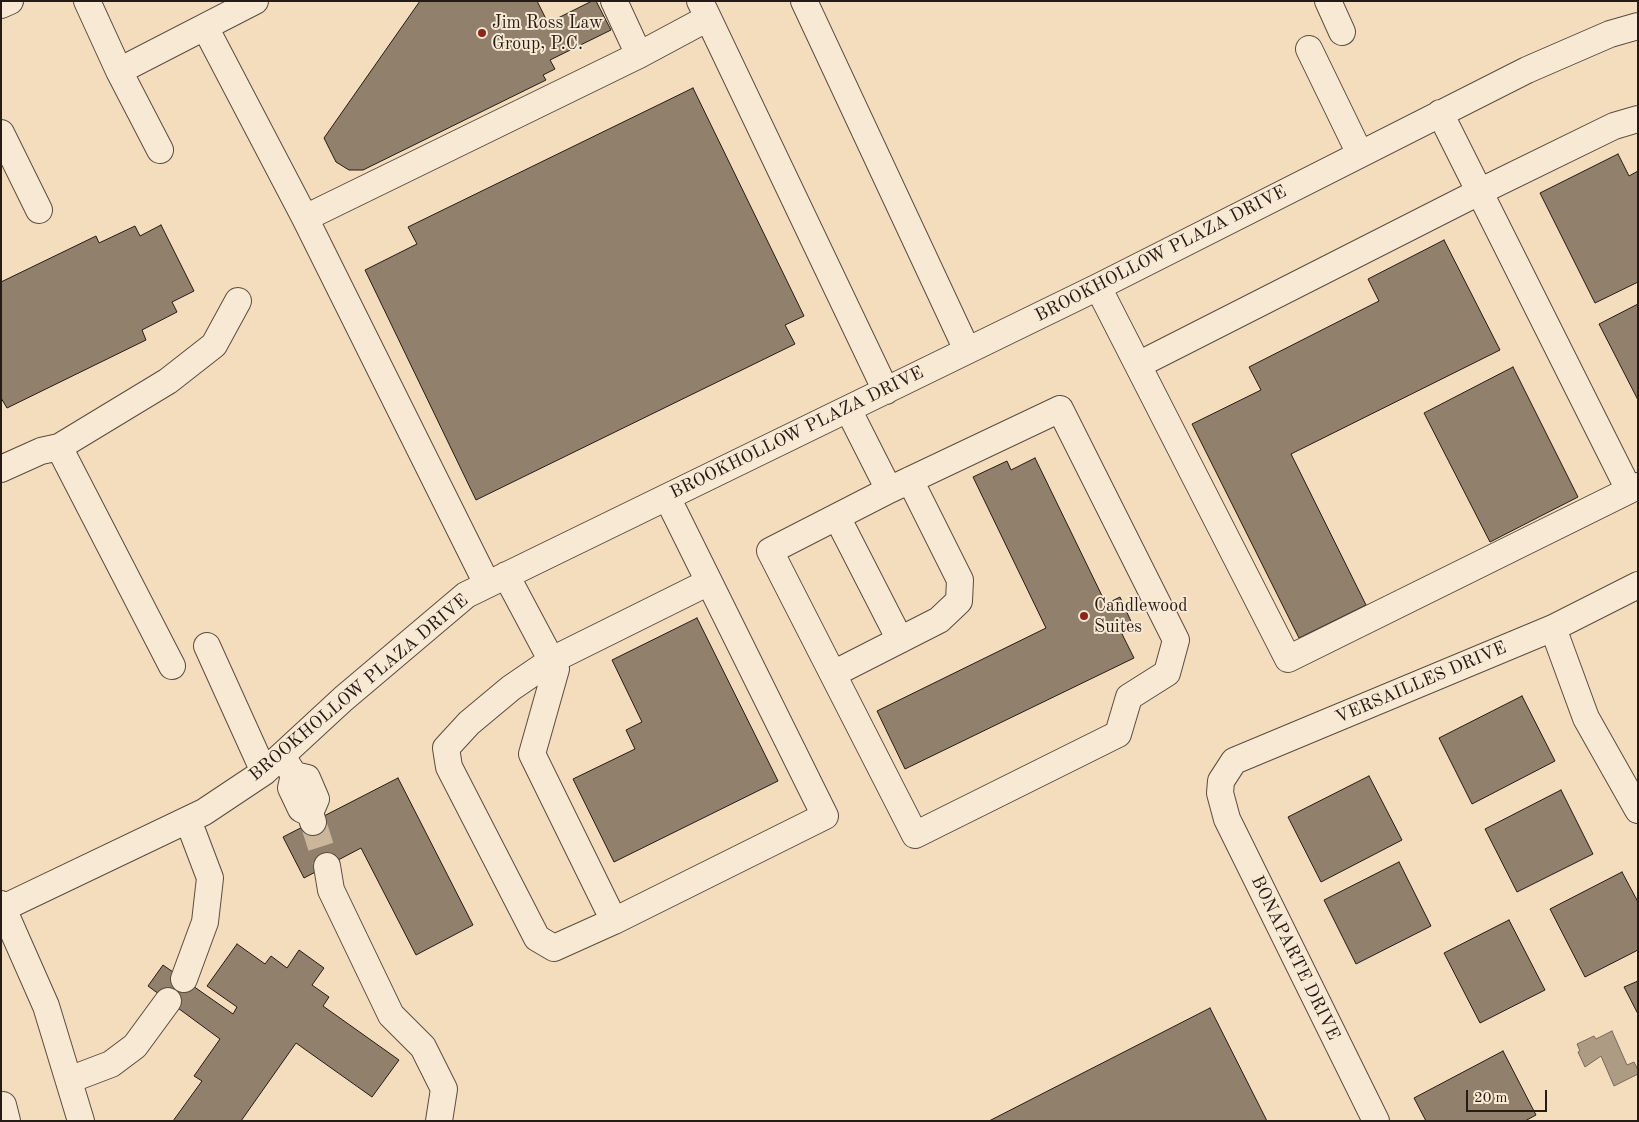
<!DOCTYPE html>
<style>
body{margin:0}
#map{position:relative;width:1639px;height:1122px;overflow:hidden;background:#f3ddbc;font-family:"Old Standard TT",serif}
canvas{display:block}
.frame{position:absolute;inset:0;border:2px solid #271b16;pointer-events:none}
.scale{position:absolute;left:1466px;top:1090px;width:81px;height:22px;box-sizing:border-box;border:2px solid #271b16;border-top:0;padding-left:6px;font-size:15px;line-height:18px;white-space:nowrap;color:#271b16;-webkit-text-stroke:4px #f7e9d3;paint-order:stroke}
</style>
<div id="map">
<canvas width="1639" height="1122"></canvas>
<div class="frame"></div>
<div class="scale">20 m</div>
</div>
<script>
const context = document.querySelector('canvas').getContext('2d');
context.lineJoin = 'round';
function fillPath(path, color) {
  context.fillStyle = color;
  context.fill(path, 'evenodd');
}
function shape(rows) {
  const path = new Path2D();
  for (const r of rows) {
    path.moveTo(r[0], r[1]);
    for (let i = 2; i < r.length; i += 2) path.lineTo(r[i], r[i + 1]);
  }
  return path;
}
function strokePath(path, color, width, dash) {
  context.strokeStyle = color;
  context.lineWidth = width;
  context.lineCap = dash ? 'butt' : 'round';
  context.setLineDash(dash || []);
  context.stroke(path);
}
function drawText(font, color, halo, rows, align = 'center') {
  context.font = font + ' "Old Standard TT",serif';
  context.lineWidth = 4;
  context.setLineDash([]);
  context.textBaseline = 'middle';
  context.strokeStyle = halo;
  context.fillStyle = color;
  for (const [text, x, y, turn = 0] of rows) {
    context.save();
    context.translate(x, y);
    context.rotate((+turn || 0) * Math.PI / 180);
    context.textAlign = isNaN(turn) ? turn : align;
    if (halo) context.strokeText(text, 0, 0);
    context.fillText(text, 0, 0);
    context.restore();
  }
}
const water = shape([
 [1612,1031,1627,1065,1634,1062,1638,1070,1638,1074,1614,1086,1601,1056,1585,1067,1578,1052,1580,1051,1577,1044,1594,1036,1596,1039,1612,1031]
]);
fillPath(water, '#ae9b84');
strokePath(water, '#786858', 1);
const building = shape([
 [420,1,537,1,548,23,592,1,596,1,611,30,550,60,555,69,543,75,546,80,363,170,349,170,336,162,324,138,420,1],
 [693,88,804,316,785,325,795,344,476,500,365,270,417,244,408,227,693,88],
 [1618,154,1629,176,1638,171,1638,282,1595,303,1540,193,1618,154],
 [161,225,194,291,172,302,177,312,142,330,146,340,7,408,1,398,1,282,96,236,99,243,135,226,140,236,161,225],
 [1444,240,1500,350,1291,454,1366,605,1299,638,1192,424,1261,390,1249,367,1379,301,1368,279,1444,240],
 [1638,304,1638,400,1599,324,1638,304],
 [1513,367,1578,497,1490,542,1424,413,1513,367],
 [1035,458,1106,604,1120,597,1134,628,1122,634,1134,658,905,769,877,711,1046,628,973,477,1007,461,1011,470,1035,458],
 [697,618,778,781,614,862,573,779,635,749,626,730,642,722,612,660,697,618],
 [1522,696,1555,761,1472,804,1439,738,1522,696],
 [1369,776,1402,840,1321,882,1288,817,1369,776],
 [398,778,473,925,416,955,361,848,304,878,283,837,398,778],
 [1561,790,1593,854,1517,892,1485,829,1561,790],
 [1399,862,1431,926,1356,964,1324,900,1399,862],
 [1622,872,1638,902,1638,950,1585,977,1550,909,1622,872],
 [1509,920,1545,990,1480,1023,1444,953,1509,920],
 [237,944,265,964,271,956,287,968,299,950,324,968,312,985,329,997,323,1006,399,1060,372,1097,296,1043,241,1121,173,1121,202,1081,194,1076,220,1039,148,986,163,965,233,1014,237,1007,207,986,237,944],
 [1638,981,1638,1014,1624,987,1638,981],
 [1210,1008,1267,1121,989,1121,1210,1008],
 [1503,1051,1536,1115,1525,1121,1426,1121,1414,1098,1503,1051]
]);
fillPath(building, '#91806c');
strokePath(building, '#271b16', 1);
strokePath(shape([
 [313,822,327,866]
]), '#cab69b', 26, [26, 13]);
const minor = shape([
 [87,1,119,71,160,150],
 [614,1,639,55],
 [700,1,886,391],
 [804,1,967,350],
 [1328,1,1342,32],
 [1,5,10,1],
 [205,27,305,218,487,584],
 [1309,49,1360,154],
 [119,71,255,1],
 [1440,113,1629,490],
 [1,133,39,210],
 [305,218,639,55,708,18],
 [1098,287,1288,659,1638,486],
 [1138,365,1479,192,1614,126,1638,119],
 [848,409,889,490],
 [1060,409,1176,640,1167,673,1129,697,1118,734,915,835,770,551,889,490,1060,409],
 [59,447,168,381,214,345,238,301],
 [1,469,41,451,59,447,172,666],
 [837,517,900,640],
 [506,575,556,669,532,754,614,921,825,816,667,497],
 [1553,628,1586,718,1638,810],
 [207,646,264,772],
 [833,674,939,620,959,601,960,580,910,480],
 [282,756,294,775,307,778,316,799,310,813,313,822],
 [294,775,291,788,301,809,310,813],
 [327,866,331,890,391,1015,423,1047,444,1089,439,1121],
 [1,904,46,1006,81,1121],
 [1,909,204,812,264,772,343,699,466,595,1098,287,1527,70,1610,34,1638,26],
 [614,921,554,948,537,938,449,767,446,748,469,723,511,688,552,660,709,582],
 [184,979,205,922,210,878,188,820],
 [69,1080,111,1064,135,1046,168,1001],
 [1,1106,3,1105,7,1121],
 [1376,1121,1227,819,1220,793,1221,781,1234,761,1553,628,1638,585]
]);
strokePath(minor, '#5a4c40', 28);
strokePath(minor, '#f7e9d3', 26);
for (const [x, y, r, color] of [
 [482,33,5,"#8f2418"],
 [1084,616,5,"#8f2418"]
]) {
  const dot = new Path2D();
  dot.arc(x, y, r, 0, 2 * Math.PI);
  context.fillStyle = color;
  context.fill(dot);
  strokePath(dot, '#f7e9d3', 2);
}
drawText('18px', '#271b16', '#f7e9d3', [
 ["Jim Ross Law",492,23],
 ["Group, P.C.",492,44],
 ["Candlewood",1094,606],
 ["Suites",1094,627]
], 'left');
drawText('18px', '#271b16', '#f7e9d3', [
 ["BROOKHOLLOW PLAZA DRIVE",1161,254,-27],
 ["BROOKHOLLOW PLAZA DRIVE",797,433,-26],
 ["VERSAILLES DRIVE",1421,683,-23],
 ["BROOKHOLLOW PLAZA DRIVE",359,688,-40],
 ["BONAPARTE DRIVE",1295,958,64]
]);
</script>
